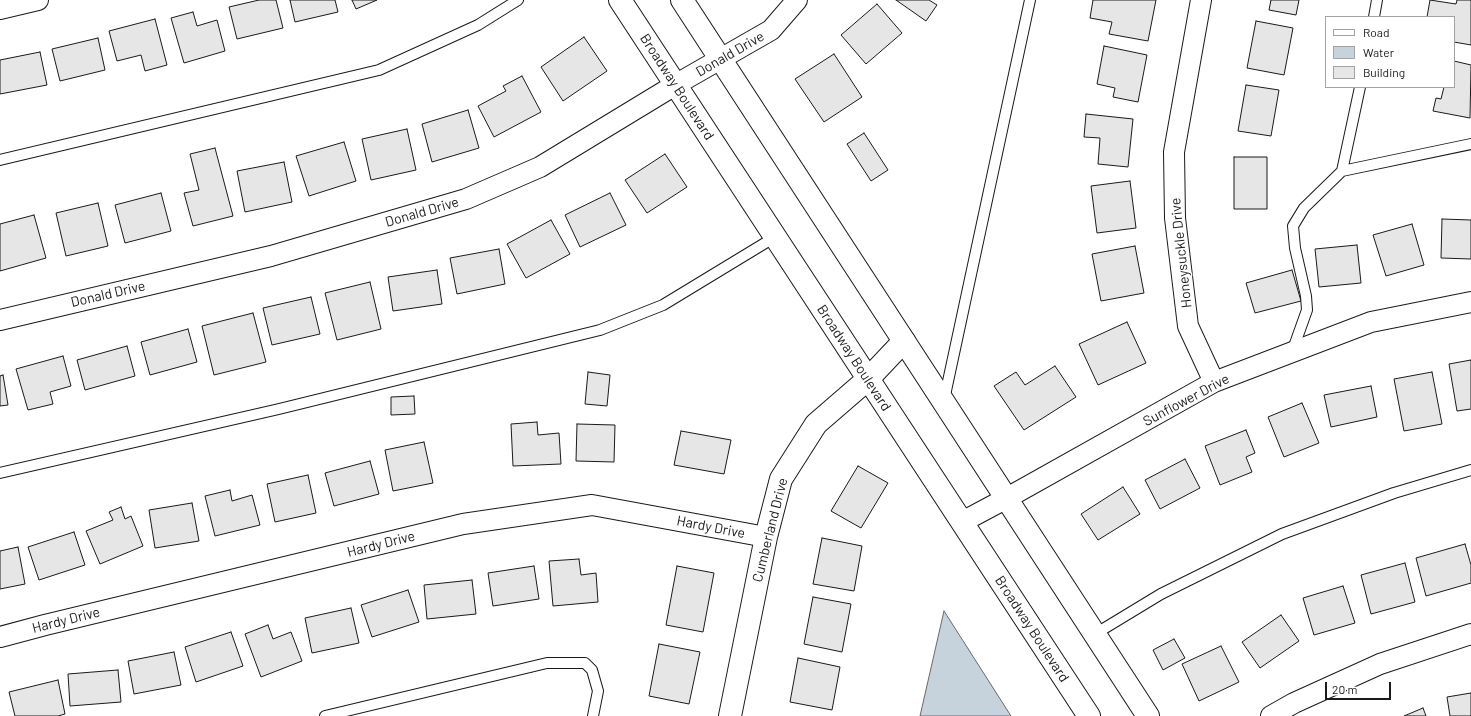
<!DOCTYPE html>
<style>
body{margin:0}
#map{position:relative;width:1471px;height:716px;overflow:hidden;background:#fff;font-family:Barlow,sans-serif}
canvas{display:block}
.legend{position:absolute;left:1325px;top:16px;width:130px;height:72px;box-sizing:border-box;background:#fff;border:1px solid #a3a3a3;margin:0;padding:5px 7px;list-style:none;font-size:12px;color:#1a1a1a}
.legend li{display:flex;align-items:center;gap:8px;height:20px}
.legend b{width:20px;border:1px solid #a3a3a3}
.scale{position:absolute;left:1325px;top:682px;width:66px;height:18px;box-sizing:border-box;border:2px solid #1a1a1a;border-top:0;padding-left:5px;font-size:12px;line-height:14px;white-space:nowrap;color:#1a1a1a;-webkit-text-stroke:3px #fff;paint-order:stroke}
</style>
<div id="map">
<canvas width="1471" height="716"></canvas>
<ul class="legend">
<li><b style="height:5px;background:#fff"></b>Road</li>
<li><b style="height:11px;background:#c6d2dc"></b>Water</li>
<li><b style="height:11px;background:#e6e6e6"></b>Building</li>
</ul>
<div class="scale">20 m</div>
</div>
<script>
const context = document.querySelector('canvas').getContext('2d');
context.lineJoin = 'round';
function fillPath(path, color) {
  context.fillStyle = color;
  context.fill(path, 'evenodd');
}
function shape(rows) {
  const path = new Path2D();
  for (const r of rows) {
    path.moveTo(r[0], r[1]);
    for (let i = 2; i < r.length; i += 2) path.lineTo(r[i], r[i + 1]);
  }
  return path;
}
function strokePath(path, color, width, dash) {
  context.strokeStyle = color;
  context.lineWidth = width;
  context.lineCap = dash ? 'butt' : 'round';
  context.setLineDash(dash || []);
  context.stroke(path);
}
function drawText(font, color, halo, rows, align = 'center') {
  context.font = font + ' Barlow,sans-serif';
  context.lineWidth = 3;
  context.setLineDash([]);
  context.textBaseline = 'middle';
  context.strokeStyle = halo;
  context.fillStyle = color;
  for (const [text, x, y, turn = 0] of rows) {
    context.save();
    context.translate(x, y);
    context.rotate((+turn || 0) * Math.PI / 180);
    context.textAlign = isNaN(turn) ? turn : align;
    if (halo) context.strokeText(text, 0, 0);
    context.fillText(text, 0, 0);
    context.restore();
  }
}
const water = shape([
 [944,611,1011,716,920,716,944,611]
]);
fillPath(water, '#c6d2dc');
strokePath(water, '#6a6a6a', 1);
const building = shape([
 [259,0,276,0,283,28,237,39,229,7,259,0],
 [290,0,335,0,338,12,295,22,290,0],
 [352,0,377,0,356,9,352,0],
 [896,0,929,0,937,5,926,21,896,0],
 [1093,0,1156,0,1148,41,1109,34,1112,22,1090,18,1093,0],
 [1271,0,1299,0,1296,15,1269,10,1271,0],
 [1430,0,1456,4,1457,0,1471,0,1471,45,1454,42,1454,17,1427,17,1430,0],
 [877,4,902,33,866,64,841,35,877,4],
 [193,12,197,26,217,20,225,51,184,63,171,18,193,12],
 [155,19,167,65,145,71,141,55,117,61,109,31,155,19],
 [1256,21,1293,28,1284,75,1247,68,1256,21],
 [584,37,607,71,563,101,541,67,584,37],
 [98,38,105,70,60,81,52,49,98,38],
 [1104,46,1147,55,1138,102,1113,97,1115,88,1097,84,1104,46],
 [40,52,47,85,0,94,0,60,40,52],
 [834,54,862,97,824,122,795,79,834,54],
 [1454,61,1471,65,1470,118,1433,111,1436,98,1441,99,1444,87,1454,87,1454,61],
 [522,76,541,112,494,137,478,106,506,91,503,86,522,76],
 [1246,85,1279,90,1271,136,1238,131,1246,85],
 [468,110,479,148,432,162,422,124,468,110],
 [1086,114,1133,119,1128,167,1098,164,1100,138,1084,137,1086,114],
 [407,129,416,170,371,180,362,139,407,129],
 [864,133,888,170,871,181,847,144,864,133],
 [344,142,356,181,309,196,296,156,344,142],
 [215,148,233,216,193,226,184,193,199,190,190,154,215,148],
 [665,154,687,187,647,213,625,180,665,154],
 [1234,157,1267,157,1267,209,1234,209,1234,157],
 [284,162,292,202,245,212,237,171,284,162],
 [1130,181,1136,228,1097,233,1091,186,1130,181],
 [161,193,171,231,125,243,115,205,161,193],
 [610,193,626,225,580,247,565,215,610,193],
 [98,203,108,246,66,256,56,213,98,203],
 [34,215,46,258,0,271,0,224,34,215],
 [1442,219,1471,220,1471,259,1441,258,1442,219],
 [551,220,570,254,526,278,507,244,551,220],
 [1412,224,1424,265,1386,276,1373,235,1412,224],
 [1357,245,1361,283,1319,287,1315,249,1357,245],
 [1135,246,1144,293,1101,301,1092,254,1135,246],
 [499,249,505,284,457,294,450,258,499,249],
 [437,270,442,304,393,311,388,277,437,270],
 [1292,270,1301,301,1255,313,1246,283,1292,270],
 [370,282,381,329,337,340,325,293,370,282],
 [311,297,320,334,272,345,263,308,311,297],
 [253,313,266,362,214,375,202,326,253,313],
 [1127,322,1146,363,1098,385,1079,344,1127,322],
 [188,329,197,362,150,375,141,342,188,329],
 [127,346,135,376,85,390,77,360,127,346],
 [63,356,71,386,50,392,53,404,28,410,16,369,63,356],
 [1471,360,1471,409,1457,411,1449,364,1471,360],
 [1055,366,1076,397,1024,430,994,386,1016,372,1025,385,1055,366],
 [588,372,610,375,607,406,585,404,588,372],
 [1432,372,1442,424,1404,431,1394,379,1432,372],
 [3,375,8,405,0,406,0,376,3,375],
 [1371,386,1377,417,1331,427,1324,395,1371,386],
 [414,396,415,414,391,415,391,397,414,396],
 [1302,403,1319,443,1284,457,1268,417,1302,403],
 [537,422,538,435,559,433,561,464,513,466,511,424,537,422],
 [577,424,615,425,614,462,576,461,577,424],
 [1246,430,1255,453,1246,457,1252,472,1220,485,1205,446,1246,430],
 [681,431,731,440,724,474,674,465,681,431],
 [424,442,433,483,393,491,385,450,424,442],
 [1185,459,1200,488,1160,509,1145,480,1185,459],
 [370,461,379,494,334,506,325,473,370,461],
 [858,466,888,483,861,528,831,511,858,466],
 [308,475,316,513,275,522,267,484,308,475],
 [1123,487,1140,514,1098,540,1081,514,1123,487],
 [230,490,232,501,252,495,260,525,215,536,205,496,230,490],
 [192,503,199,541,155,548,149,510,192,503],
 [121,507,125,519,131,516,143,546,100,564,86,531,113,520,109,512,121,507],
 [74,532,85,565,39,580,28,547,74,532],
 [822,538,862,546,854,591,813,584,822,538],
 [1465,544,1471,565,1471,583,1426,596,1416,558,1465,544],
 [18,547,25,584,0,589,0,551,18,547],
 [579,559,581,575,596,573,598,602,553,606,549,561,579,559],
 [1405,563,1415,602,1371,614,1361,575,1405,563],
 [534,566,539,599,493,606,488,573,534,566],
 [677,566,714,573,703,632,666,625,677,566],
 [472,580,476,614,427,619,424,585,472,580],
 [1343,586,1355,623,1314,635,1303,598,1343,586],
 [408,590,419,622,372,637,361,605,408,590],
 [813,597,851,604,842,652,804,644,813,597],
 [351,608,359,643,312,653,305,618,351,608],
 [1281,615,1299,641,1260,668,1242,642,1281,615],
 [268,625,273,639,291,632,302,661,261,677,245,634,268,625],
 [231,632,243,666,196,682,185,647,231,632],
 [1174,639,1185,658,1163,670,1153,650,1174,639],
 [659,644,700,652,689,704,649,696,659,644],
 [1221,646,1239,682,1199,701,1182,664,1221,646],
 [174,652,181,685,134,694,128,661,174,652],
 [798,658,840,667,832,710,790,702,798,658],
 [118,670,121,702,70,706,68,674,118,670],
 [58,680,65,714,58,716,15,716,9,692,58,680],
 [1471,693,1471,716,1450,716,1447,697,1471,693],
 [1423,708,1426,716,1404,716,1423,708]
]);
fillPath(building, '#e6e6e6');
strokePath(building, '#1a1a1a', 1);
const lane = shape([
 [1374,17,1377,0],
 [1360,87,1342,171,1471,144],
 [0,160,379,70,478,25,518,0],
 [1292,352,1307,310,1306,296,1295,248,1293,226,1304,208,1342,171],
 [944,400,1030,0],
 [0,473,279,409,600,330,663,305,775,237],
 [1095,634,1161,594,1282,534,1394,493,1471,470],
 [325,716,547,663,585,663,592,670,598,691,593,716]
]);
const street = shape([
 [1201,0,1174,152,1175,218,1188,326,1214,382],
 [0,9,38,0],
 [0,320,271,256,466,199,540,167,675,85,771,30,797,0],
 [962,522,1007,498,1214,382,1371,322,1471,302],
 [0,637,45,625,463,524,592,505,766,537],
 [1271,716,1294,703,1380,664,1471,634]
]);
const secondary = shape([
 [730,716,766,537,781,479,816,424,868,379,904,341]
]);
const primary = shape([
 [620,0,1089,716],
 [682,0,1148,716]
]);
strokePath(lane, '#1a1a1a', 12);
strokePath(street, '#1a1a1a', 22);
strokePath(secondary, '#1a1a1a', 24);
strokePath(primary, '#1a1a1a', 24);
strokePath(lane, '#fff', 10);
strokePath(street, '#fff', 20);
strokePath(secondary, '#fff', 22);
strokePath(primary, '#fff', 22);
drawText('14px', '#1a1a1a', '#fff', [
 ["Donald Drive",730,54,-30],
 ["Broadway Boulevard",677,87,57],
 ["Donald Drive",422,212,-16],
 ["Honeysuckle Drive",1181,253,-96],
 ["Donald Drive",108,294,-13],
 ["Broadway Boulevard",854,358,57],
 ["Sunflower Drive",1186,400,-28],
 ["Hardy Drive",711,527,11],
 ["Cumberland Drive",770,530,-76],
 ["Hardy Drive",381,544,-14],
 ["Hardy Drive",66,620,-14],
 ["Broadway Boulevard",1032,629,57]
]);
</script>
